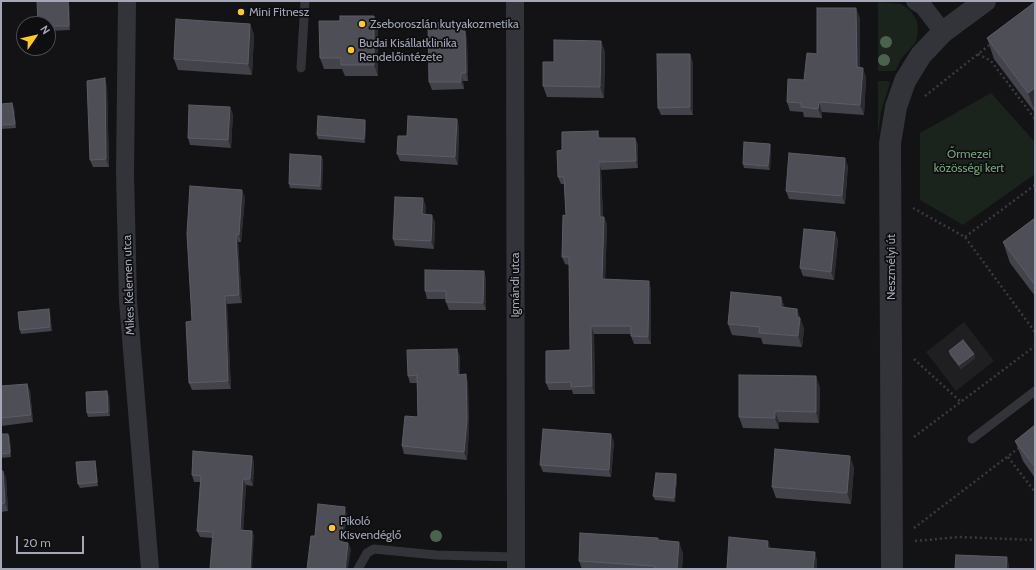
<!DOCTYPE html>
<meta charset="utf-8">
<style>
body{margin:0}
#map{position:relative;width:1036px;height:570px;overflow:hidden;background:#131315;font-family:Cabin,sans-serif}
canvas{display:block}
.frame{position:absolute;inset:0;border:2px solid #a3a7b7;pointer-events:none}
.north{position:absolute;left:16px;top:16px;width:40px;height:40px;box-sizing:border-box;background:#0e0e10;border:1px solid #4a4b53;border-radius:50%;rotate:56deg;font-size:11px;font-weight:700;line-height:16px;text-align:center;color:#a3a7b7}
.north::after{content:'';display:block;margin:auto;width:14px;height:18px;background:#ffca20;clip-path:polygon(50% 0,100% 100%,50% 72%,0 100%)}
.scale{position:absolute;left:16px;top:536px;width:68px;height:18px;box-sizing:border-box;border:2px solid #a3a7b7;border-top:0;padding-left:5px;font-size:12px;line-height:14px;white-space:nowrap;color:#a3a7b7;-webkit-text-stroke:3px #0e0e10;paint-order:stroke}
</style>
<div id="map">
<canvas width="1036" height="570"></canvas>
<div class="frame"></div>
<div class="north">N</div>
<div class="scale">20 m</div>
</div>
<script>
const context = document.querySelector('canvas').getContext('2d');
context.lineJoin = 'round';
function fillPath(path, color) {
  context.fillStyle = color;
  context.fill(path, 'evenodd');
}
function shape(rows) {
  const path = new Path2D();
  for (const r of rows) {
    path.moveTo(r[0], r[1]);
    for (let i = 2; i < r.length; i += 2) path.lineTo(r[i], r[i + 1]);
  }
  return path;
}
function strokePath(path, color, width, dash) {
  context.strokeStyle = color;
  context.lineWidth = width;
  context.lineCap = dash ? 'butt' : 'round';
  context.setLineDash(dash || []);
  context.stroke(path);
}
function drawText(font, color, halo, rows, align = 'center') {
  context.font = font + ' Cabin,sans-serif';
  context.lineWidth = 3.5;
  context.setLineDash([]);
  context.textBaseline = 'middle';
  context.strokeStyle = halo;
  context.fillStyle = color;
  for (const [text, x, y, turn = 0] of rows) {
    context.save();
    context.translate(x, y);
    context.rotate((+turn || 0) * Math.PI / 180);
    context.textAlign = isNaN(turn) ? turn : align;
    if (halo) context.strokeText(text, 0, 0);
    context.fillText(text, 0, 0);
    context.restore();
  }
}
fillPath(shape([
 [964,322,994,361,956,391,926,352]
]), '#1f1f22');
fillPath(shape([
 [878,2,901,4,910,10,917,21,918,31,916,42,901,59,896,70,893,71,878,71],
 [878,81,888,81,890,83,881,112,878,136],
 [991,93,1035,142,1035,174,963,225,920,200,920,133]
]), '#1a231c');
strokePath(shape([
 [978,54,991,61,1035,119],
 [925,96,992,43],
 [913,208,965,237,1035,332],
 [965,237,1035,185],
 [914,359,961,402],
 [914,437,1035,346],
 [1008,457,1035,492],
 [914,528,1020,447],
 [915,541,959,537,1035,540]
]), '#393b41', 2.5, [2, 3]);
strokePath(shape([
 [301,68,305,1],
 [972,439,1035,391],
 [358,569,367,553,374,549,436,555,516,557]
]), '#33343a', 9);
strokePath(shape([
 [127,1,125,173,128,301,150,569],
 [515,1,516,569],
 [915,1,923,6,943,32]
]), '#33343a', 18);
strokePath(shape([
 [892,569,890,143,896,107,905,81,921,55,943,32,985,1]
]), '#33343a', 22);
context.fillStyle = '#4a634f';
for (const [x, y] of [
 [886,42],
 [884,60],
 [436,536]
]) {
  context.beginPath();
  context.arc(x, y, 6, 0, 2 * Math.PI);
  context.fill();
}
fillPath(shape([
 [37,1,69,1,70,30,48,31,48,24],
 [1035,2,1035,113,994,59,987,38],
 [374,16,378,26,378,76,345,76,342,69,324,69,320,58,340,21],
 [860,18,860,67,866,77,864,115,822,112,822,118,804,117,803,112,790,111,787,102,804,80,817,54],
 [460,22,463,31,465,31,467,39,468,81,463,81,464,89,432,90,429,82],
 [250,24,254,35,252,75,178,70,174,59],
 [601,41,605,52,604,98,547,97,543,86,554,62],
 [693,62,693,115,661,115,658,108],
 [107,86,109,167,93,167,90,160],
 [1,104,14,107,16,128,1,129],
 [233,114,231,148,190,145,188,138],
 [457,119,459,126,458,165,400,161,397,154,407,136],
 [365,120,366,124,365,143,318,139,317,135],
 [600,138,635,138,638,145,638,168,601,170,603,217,604,217,607,225,605,279,651,289,651,344,634,344,631,336,631,334,594,334,595,394,573,394,572,390,549,390,546,383,570,350,569,265,565,264,562,257,566,216,564,184,561,184,558,177,562,150],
 [770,144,771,148,770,170,744,168,743,164],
 [321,156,323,160,322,190,290,188,289,184],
 [848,166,845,204,789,199,786,191],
 [245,197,241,242,238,242,242,303,227,304,231,389,192,390,189,383,192,321],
 [426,206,425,214,435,222,434,249,395,246,393,239],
 [1035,218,1035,296,1010,263,1003,242],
 [835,232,838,240,834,280,803,276,800,268],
 [486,278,486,310,449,310,446,302,446,299,427,299,425,291],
 [781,297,785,308,797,309,804,329,802,347,763,344,761,338,732,335,728,324],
 [50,313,52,331,21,334,20,330],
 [457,349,460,357,460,375,468,382,469,428,467,460,404,454,402,446,418,417,417,383,410,383,408,376],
 [949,351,974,354,975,358,961,369,950,355],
 [27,384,30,391,33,422,1,426,1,386],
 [820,387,819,423,779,422,779,429,743,428,739,417],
 [109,395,110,416,88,417,87,413],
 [1035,425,1035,478,1023,461,1015,441],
 [1,434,8,434,10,438,11,457,1,458],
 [614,442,611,477,543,472,540,465],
 [252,456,254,462,253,486,246,485,243,530,252,531,254,537,212,538,200,537,197,531,200,482,194,482,192,475],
 [95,461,96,465,98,486,80,488,78,484],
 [854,467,851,504,776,498,772,487],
 [1,471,3,471,6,478,8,511,1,512],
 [676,474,677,478,675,502,655,500,653,496],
 [659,540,683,553,682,569,582,569,579,561]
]), '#43434b');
fillPath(shape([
 [68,1,69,1,70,30,69,26],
 [856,8,860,18,860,77,857,67],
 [374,16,378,26,378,76,374,65],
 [460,22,463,30,463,39,460,31],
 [250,24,254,35,252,75,248,64],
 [465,31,467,39,468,81,466,73],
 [601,41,605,52,604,98,600,87],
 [690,54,693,62,693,115,690,107],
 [863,68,866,77,864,115,860,105],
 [461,73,463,81,464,89,461,82],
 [105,78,107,86,109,167,106,159],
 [1035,88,1035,112,1028,93],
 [819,102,822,112,822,118,818,109],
 [12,103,14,107,16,128,15,124],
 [230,107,233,114,231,148,228,140],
 [457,119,459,126,458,165,455,157],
 [365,120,366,124,365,143,364,139],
 [598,131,600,138,601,146,598,138],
 [635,138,638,145,638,168,636,161],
 [770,144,771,148,770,170,768,166],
 [321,156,323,160,322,190,320,186],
 [845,158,848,166,845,204,842,196],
 [599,162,601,170,603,224,600,217],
 [242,190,245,197,241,242,239,235],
 [423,198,426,206,425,222,422,214],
 [432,215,435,222,434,249,431,241],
 [604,217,607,225,605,287,602,279],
 [835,232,838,240,834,280,831,272],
 [236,234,238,242,242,303,239,295],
 [484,271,486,278,486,310,483,303],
 [649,281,651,289,651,344,648,337],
 [225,296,227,304,231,389,228,381],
 [781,297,785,308,781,307],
 [49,309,50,313,52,331,50,327],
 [797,309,804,329,802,347,798,336,797,317],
 [591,326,594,334,595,394,592,386],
 [457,349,460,357,460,382,458,375],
 [974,354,975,358,961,369,959,365],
 [466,374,468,382,469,428,467,460,464,452],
 [816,376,820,387,819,423,816,412],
 [27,384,30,391,33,422,31,415],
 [107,391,109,395,110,416,108,412],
 [775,411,779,422,779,429,775,418],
 [8,434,10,438,11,457,10,453],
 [611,434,614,442,611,477,609,470],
 [252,456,254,462,253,486,250,479],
 [850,456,854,467,851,504,847,493],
 [95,461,96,465,98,486,97,482],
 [3,471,6,478,8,511,5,503],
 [676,474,677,478,675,502,674,498],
 [243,479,246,485,243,537,240,530],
 [345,507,347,514,343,548,341,542],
 [252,531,254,537,252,569,250,569],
 [768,541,771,549,767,548],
 [679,542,683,553,682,569,677,569],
 [348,543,351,549,348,569,345,569],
 [815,552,817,560,817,569,813,569],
 [1007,557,1009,565,1009,569,1006,569]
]), '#2c2c31');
const building = shape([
 [37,1,68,1,69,26,48,26,48,24,38,24,37,1],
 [1035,2,1035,88,1028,93,987,38,1035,2],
 [817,8,856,8,857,67,863,68,860,105,819,102,818,109,801,107,801,103,787,102,788,79,804,80,807,53,817,54,817,8],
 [340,16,374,16,374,65,341,65,341,58,320,58,319,21,340,21,340,16],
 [176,19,250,24,248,64,174,59,176,19],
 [460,22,460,31,465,31,466,73,461,73,461,82,429,82,428,23,460,22],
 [554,40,601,41,600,87,543,86,543,62,554,62,554,40],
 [657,54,690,54,690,107,658,108,657,54],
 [105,78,106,159,90,160,87,81,105,78],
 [12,103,15,124,1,125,1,104,12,103],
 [189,105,230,107,228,140,188,138,189,105],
 [318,116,365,120,364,139,317,135,318,116],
 [408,116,457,119,455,157,397,154,398,136,407,136,408,116],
 [598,131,598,138,635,138,636,161,599,162,600,217,604,217,602,279,649,281,648,337,631,336,631,326,591,326,592,386,571,387,571,382,546,383,546,351,570,350,569,257,562,257,563,215,566,216,564,177,558,177,557,151,562,150,562,132,598,131],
 [744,142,770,144,768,166,743,164,744,142],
 [789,153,845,158,842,196,786,191,789,153],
 [290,154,321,156,320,186,289,184,290,154],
 [190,186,242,190,239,235,236,234,239,295,225,296,228,381,189,383,186,322,192,321,187,234,190,186],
 [395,197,423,198,422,214,432,215,431,241,393,239,395,197],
 [1035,218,1035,285,1003,242,1035,218],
 [804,229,835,232,831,272,800,268,804,229],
 [425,270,484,271,483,303,446,302,446,291,425,291,425,270],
 [731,292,781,297,781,307,797,309,797,317,800,318,798,336,759,333,760,327,728,324,731,292],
 [49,309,50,327,20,330,18,312,49,309],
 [963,340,974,354,959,365,949,351,963,340],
 [457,349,458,375,466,374,467,420,464,452,402,446,405,416,418,417,417,375,408,376,407,350,457,349],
 [739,375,816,376,816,412,775,411,775,418,739,417,739,375],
 [27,384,31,415,1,418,1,386,27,384],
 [107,391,108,412,87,413,86,392,107,391],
 [1035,425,1035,467,1015,441,1035,425],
 [543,429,611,434,609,470,540,465,543,429],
 [1,434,8,434,10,453,1,454,1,434],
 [775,449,850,456,847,493,772,487,775,449],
 [193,451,252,456,250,479,243,479,240,530,252,531,250,569,210,569,213,532,197,531,201,476,192,475,193,451],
 [95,461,97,482,78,484,76,462,95,461],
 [1,471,3,471,5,503,1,504,1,471],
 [656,473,676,474,674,498,653,496,656,473],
 [318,504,345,507,341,542,348,543,345,569,307,569,311,536,315,536,318,504],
 [580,533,658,538,658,540,679,542,677,569,658,569,653,566,579,561,580,533],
 [729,537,768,541,767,548,815,552,813,569,736,569,727,568,729,537],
 [956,555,1007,557,1006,569,955,569,956,555]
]);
fillPath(building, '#4e4e57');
strokePath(building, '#5b5c66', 1);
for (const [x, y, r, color] of [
 [241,12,4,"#ffca20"],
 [362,24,4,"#ffca20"],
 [351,50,4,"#ffca20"],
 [332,528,4,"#ffca20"]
]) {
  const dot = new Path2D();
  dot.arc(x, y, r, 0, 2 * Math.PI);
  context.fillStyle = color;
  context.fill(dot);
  strokePath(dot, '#0e0e10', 1.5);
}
drawText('12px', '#a3a7b7', '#0e0e10', [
 ["Mini Fitnesz",249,12],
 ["Zseboroszlán kutyakozmetika",370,24],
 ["Budai Kisállatklinika",359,43],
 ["Rendelőintézete",359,57],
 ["Pikoló",340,521],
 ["Kisvendéglő",340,535]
], 'left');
drawText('12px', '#77a47e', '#0e0e10', [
 ["Őrmezei",969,154],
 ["közösségi kert",969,168]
]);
drawText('12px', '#a3a7b7', '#0e0e10', [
 ["Neszmélyi út",891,267,-90],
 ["Mikes Kelemen utca",129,285,-92],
 ["Igmándi utca",515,285,-90]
]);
</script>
